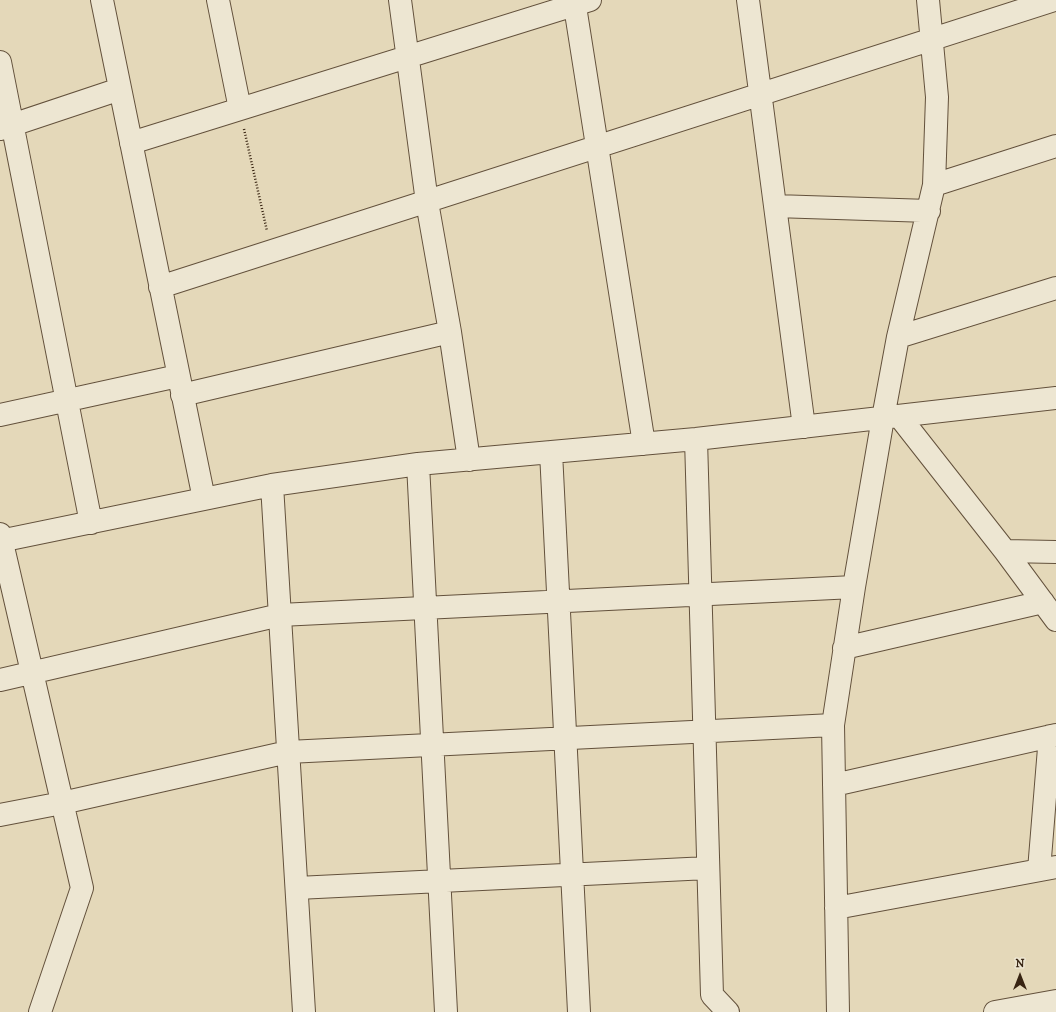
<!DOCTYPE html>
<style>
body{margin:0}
#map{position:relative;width:1056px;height:1012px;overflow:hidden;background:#e4d8b9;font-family:"IM FELL DW Pica",serif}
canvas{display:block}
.north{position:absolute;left:1000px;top:956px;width:40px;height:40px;-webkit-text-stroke:3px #ede6d2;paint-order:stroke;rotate:0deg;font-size:11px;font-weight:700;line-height:16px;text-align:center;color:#382412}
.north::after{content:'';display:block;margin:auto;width:14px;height:18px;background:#382412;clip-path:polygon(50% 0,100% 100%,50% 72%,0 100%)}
</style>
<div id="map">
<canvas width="1056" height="1012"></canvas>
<div class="north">N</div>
</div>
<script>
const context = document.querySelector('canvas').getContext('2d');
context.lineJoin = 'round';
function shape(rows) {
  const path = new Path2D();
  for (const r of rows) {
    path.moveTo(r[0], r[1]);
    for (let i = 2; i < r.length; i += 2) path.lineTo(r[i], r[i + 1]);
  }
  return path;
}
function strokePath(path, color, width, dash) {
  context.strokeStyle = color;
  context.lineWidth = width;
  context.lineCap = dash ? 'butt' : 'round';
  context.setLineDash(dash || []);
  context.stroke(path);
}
const minor = shape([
 [102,0,204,499],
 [218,0,240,109],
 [400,0,427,202,450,332,469,460],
 [574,0,644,444],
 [748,0,804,427],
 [0,62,91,523],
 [0,129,120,89],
 [131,143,590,0],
 [934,185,1056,146],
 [775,206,929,211],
 [160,287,1054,0],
 [898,337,1056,288],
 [182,395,450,332],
 [0,415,178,376],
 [899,416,1005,551,1056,620],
 [696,439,712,995,728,1012],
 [551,452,579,1012],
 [418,464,446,1012],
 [272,485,304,1012],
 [0,534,82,888,40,1012],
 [0,541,272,485,418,464,696,439,1056,398],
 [1005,551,1056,552],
 [844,648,1043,602],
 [0,680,280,615,854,587],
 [834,785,1056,735],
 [0,815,62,803,288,752,833,725],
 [1039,870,1050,736],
 [297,888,708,868],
 [836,908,1056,867],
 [838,1012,833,725,854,587,883,418,898,337,934,185,937,97,928,0],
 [995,1012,1056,1001]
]);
strokePath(minor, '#63513c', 24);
strokePath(shape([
 [244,129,267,231]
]), '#382412', 2.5, [1, 2]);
strokePath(minor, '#ede6d2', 22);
</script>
